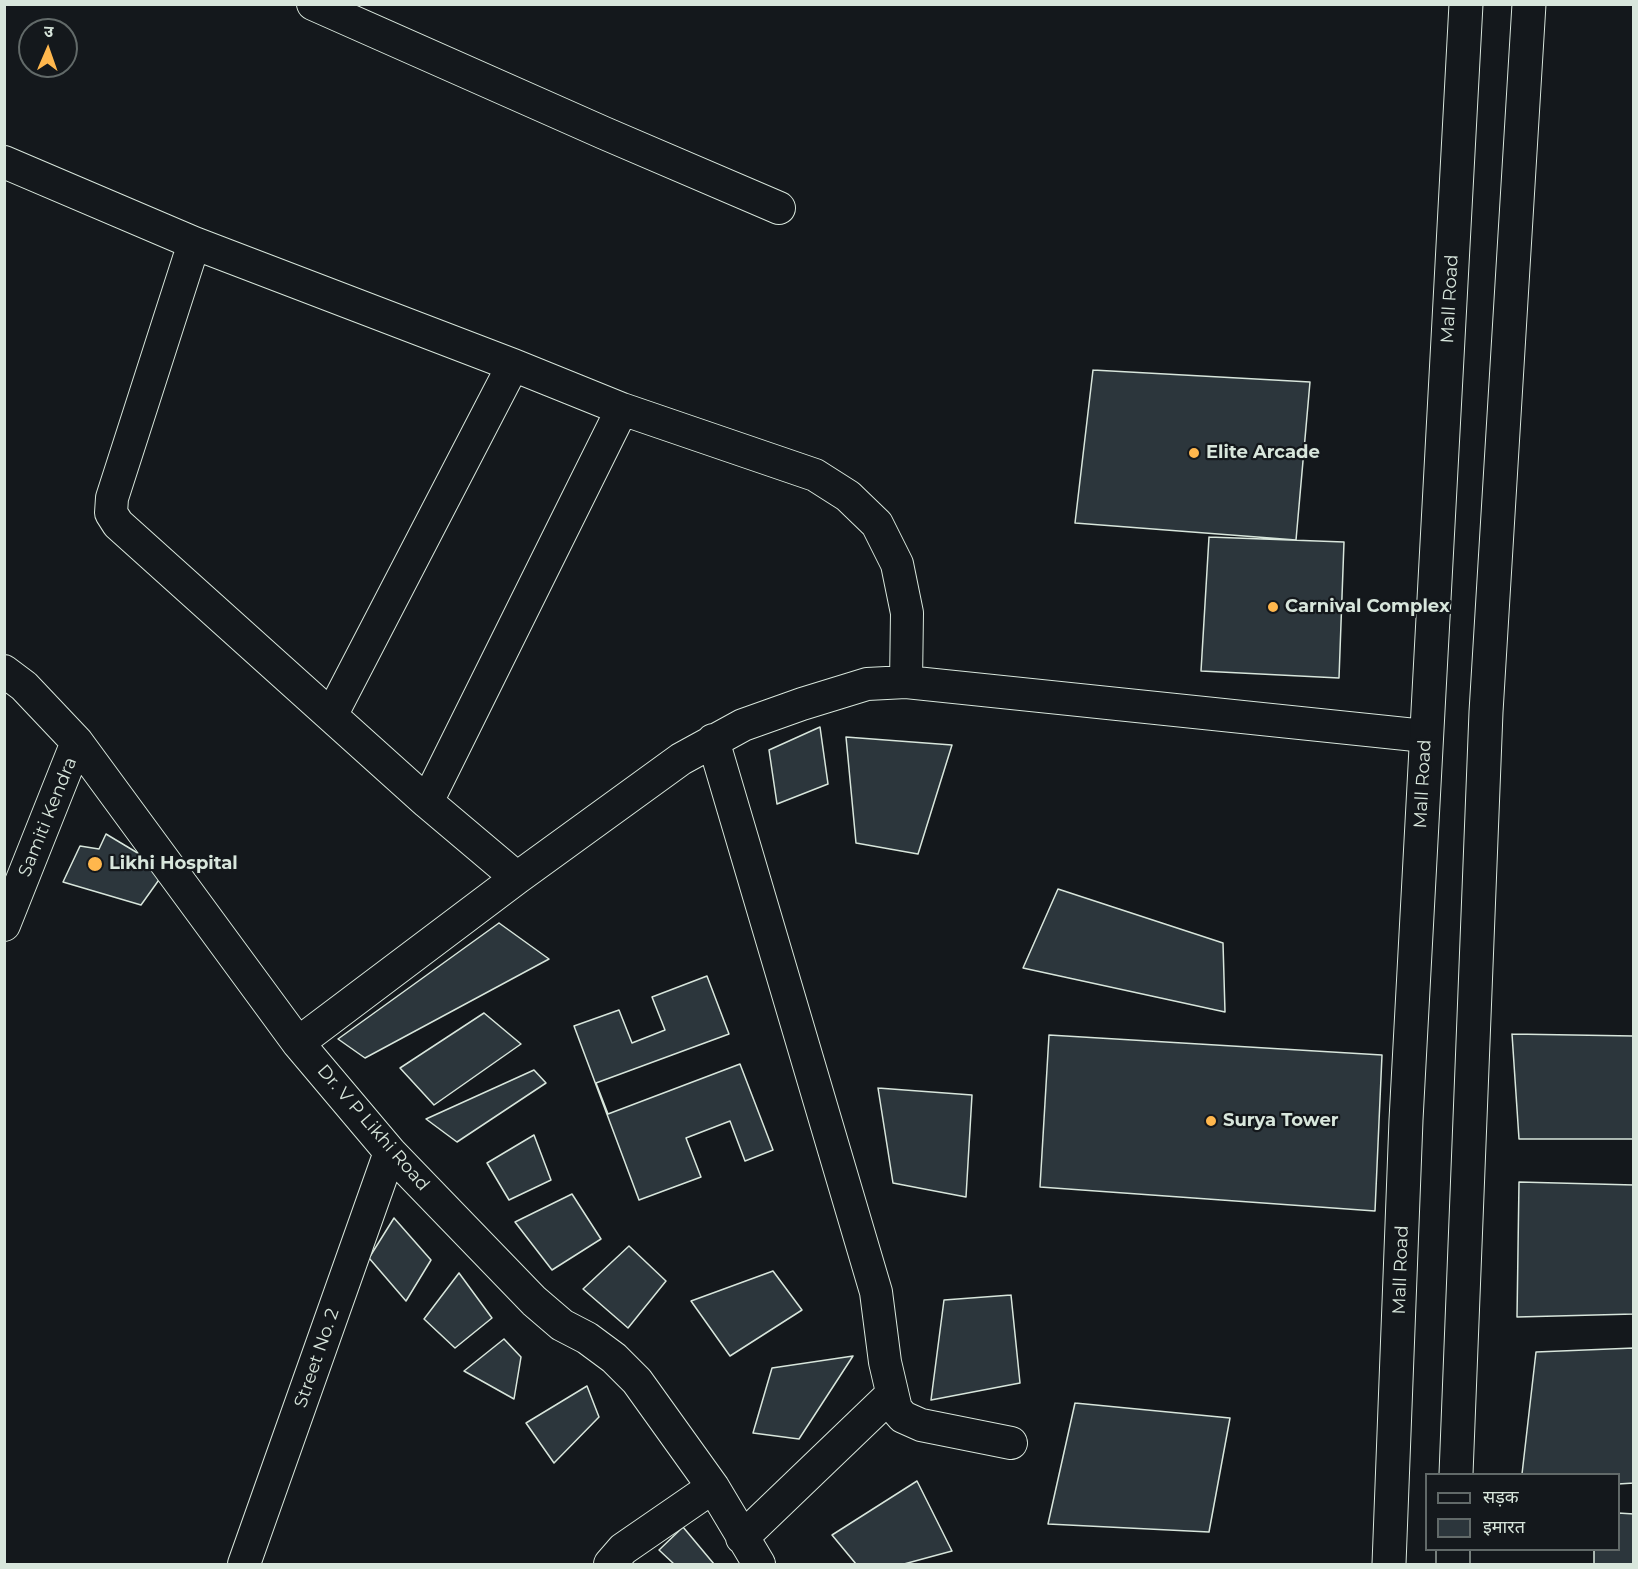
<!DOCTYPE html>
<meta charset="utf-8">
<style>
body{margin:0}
#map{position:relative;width:1638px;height:1569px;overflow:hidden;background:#14181c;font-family:Montserrat,"Noto Sans Devanagari",sans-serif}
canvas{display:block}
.frame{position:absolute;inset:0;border:6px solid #d8e6dc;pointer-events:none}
.legend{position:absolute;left:1425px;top:1473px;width:195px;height:78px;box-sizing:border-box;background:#14181c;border:2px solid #626a69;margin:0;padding:8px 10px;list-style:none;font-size:18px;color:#d8e6dc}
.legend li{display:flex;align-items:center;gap:12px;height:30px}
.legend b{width:30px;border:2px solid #626a69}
.north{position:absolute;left:18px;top:18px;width:60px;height:60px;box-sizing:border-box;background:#14181c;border:2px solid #626a69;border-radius:50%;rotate:2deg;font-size:16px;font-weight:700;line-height:24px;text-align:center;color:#d8e6dc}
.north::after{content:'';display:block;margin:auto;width:21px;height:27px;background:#ffb74d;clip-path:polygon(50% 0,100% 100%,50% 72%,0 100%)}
</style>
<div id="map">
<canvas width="1638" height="1569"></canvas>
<div class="frame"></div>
<ul class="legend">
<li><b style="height:8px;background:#14181c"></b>सड़क</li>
<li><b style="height:16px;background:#2c363c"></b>इमारत</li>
</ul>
<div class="north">उ</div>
</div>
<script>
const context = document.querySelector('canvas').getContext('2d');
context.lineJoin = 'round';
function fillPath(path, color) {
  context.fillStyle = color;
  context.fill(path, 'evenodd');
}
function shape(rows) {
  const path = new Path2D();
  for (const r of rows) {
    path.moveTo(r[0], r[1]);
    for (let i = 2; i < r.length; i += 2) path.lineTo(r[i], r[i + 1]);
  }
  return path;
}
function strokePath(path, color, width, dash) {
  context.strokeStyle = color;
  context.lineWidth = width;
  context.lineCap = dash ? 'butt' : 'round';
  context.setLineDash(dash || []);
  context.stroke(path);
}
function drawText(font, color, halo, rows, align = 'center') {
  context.font = font + ' Montserrat,sans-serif';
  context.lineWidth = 4.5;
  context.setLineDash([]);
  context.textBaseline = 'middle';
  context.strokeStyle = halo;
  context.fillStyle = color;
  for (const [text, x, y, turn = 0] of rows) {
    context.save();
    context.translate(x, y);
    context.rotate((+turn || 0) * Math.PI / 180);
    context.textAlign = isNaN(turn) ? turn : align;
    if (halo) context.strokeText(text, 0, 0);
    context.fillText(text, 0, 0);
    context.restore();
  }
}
const building = shape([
 [1093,370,1310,382,1296,540,1075,523,1093,370],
 [1209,537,1344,542,1339,678,1201,671,1209,537],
 [820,727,828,784,777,804,769,750,820,727],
 [846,737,952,745,918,854,856,843,846,737],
 [106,834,166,870,141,905,63,882,80,846,99,849,106,834],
 [1058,889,1223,943,1225,1012,1023,968,1058,889],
 [499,923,549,959,365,1058,338,1039,499,923],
 [707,976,729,1034,596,1083,608,1114,740,1064,773,1150,745,1161,730,1121,686,1138,701,1177,639,1200,574,1026,619,1010,632,1043,665,1030,652,997,707,976],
 [484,1013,521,1044,434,1105,400,1068,484,1013],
 [1512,1034,1634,1036,1634,1139,1519,1139,1512,1034],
 [1049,1035,1382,1055,1375,1211,1040,1187,1049,1035],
 [534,1070,546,1083,457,1142,426,1119,534,1070],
 [878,1088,972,1095,966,1197,893,1183,878,1088],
 [534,1135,551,1180,509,1200,487,1163,534,1135],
 [1519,1182,1634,1185,1634,1314,1517,1317,1519,1182],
 [572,1194,601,1239,552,1270,515,1222,572,1194],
 [394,1218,431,1260,406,1301,369,1258,394,1218],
 [629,1246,666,1281,628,1328,583,1289,629,1246],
 [773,1271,802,1310,730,1356,691,1301,773,1271],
 [459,1273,492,1318,455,1348,424,1319,459,1273],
 [1011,1295,1020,1383,931,1400,944,1300,1011,1295],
 [504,1339,521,1357,514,1399,464,1371,504,1339],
 [1634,1348,1634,1483,1618,1484,1618,1474,1522,1474,1536,1352,1634,1348],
 [853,1356,799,1439,753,1433,772,1368,853,1356],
 [587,1386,599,1417,554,1463,526,1423,587,1386],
 [1075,1403,1230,1418,1209,1532,1048,1524,1075,1403],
 [917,1481,952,1551,904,1564,856,1564,832,1535,917,1481],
 [1618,1513,1634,1514,1634,1564,1594,1564,1594,1550,1618,1550,1618,1513],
 [683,1527,714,1564,674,1564,659,1550,683,1527]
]);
fillPath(building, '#2c363c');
strokePath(building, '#d8e6dc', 1.5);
const street = shape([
 [313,4,604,133,779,208],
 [4,162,194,243,112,498,111,513,118,524,427,802,517,878],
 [194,243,513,365,622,409,427,802],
 [622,409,815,475,848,496,877,524,897,564,907,613,906,682],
 [4,671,24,686,77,742,298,1043,390,1152,534,1301,562,1325,587,1338,614,1358,637,1381,713,1487,759,1564],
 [332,714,513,365],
 [713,740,876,1292,885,1362,896,1409,903,1417,921,1425,1011,1443],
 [4,925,77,742],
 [298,1043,517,878,681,759,743,725,802,704,867,684,906,682,1425,736],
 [742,1538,892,1394],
 [244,1564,390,1152],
 [610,1564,623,1549,713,1487]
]);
const secondary = shape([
 [1456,1474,1486,712,1529,4],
 [1389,1564,1406,1120,1466,4],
 [1453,1564,1453,1550]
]);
strokePath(street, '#d8e6dc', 34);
strokePath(secondary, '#d8e6dc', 35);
strokePath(street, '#14181c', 32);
strokePath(secondary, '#14181c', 33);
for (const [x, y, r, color] of [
 [1194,453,6,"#ffb74d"],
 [1273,607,6,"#ffb74d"],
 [95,864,8,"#ffb74d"],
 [1211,1121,6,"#ffb74d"]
]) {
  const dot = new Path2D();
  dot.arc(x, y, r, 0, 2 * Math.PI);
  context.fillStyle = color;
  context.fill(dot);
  strokePath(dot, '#14181c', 2);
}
drawText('18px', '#d8e6dc', '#14181c', [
 ["Mall Road",1450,299,-87],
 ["Mall Road",1423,784,-87],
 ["Samiti Kendra",48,817,-68],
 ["Dr. V P Likhi Road",373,1128,49],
 ["Mall Road",1401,1270,-88],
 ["Street No. 2",317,1358,-71]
]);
drawText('bold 18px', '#d8e6dc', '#14181c', [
 ["Elite Arcade",1206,453],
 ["Carnival Complex",1285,607],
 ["Likhi Hospital",109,864],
 ["Surya Tower",1223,1121]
], 'left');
</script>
